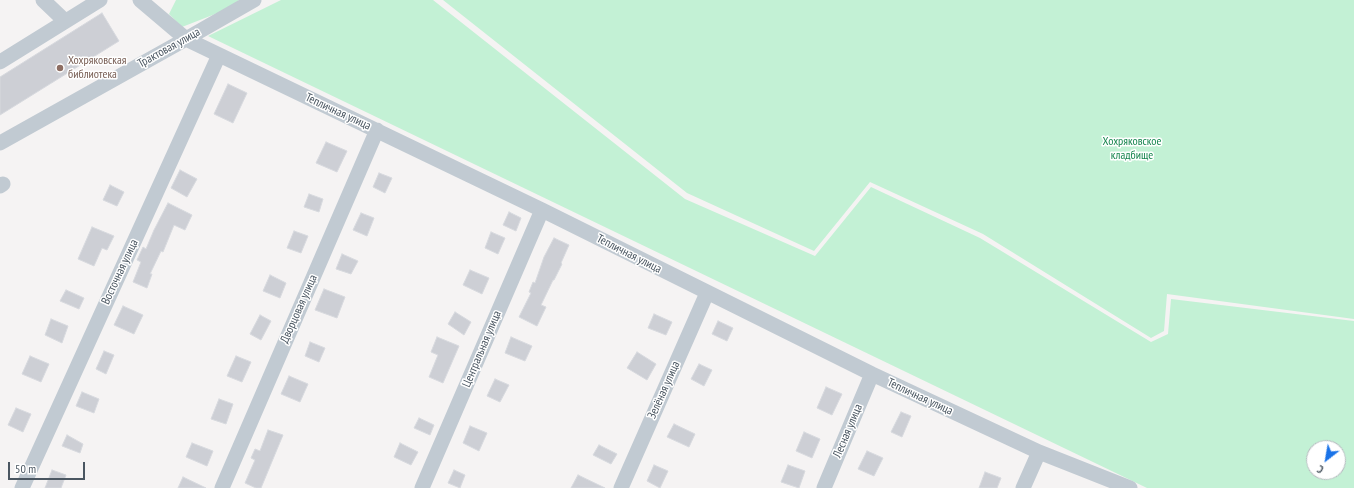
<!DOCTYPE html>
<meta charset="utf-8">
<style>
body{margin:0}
#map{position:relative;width:1354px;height:488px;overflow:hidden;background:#f5f3f3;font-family:"PT Sans Narrow",sans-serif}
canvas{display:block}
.north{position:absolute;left:1306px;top:440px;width:40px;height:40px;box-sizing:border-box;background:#fff;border:1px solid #b7bbc0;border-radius:50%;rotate:211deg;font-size:11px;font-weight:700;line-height:16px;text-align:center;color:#4a5661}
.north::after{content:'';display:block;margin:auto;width:14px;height:18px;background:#1a73e8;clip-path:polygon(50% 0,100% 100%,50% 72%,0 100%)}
.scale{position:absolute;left:8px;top:462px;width:77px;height:18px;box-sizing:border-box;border:2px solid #4a5661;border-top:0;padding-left:5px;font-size:12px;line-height:14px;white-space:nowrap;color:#4a5661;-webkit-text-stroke:3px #fff;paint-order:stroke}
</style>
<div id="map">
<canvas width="1354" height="488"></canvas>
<div class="north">С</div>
<div class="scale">50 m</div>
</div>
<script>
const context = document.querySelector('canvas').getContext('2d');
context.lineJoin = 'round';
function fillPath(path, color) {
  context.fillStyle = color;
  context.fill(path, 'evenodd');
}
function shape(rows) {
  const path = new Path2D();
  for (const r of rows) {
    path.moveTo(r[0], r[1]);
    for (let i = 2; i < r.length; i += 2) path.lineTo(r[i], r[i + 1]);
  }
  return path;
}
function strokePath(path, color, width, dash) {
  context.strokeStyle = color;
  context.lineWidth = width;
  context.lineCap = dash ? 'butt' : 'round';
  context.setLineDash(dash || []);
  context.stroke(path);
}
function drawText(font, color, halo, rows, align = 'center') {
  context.font = font + ' "PT Sans Narrow",sans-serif';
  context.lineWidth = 3;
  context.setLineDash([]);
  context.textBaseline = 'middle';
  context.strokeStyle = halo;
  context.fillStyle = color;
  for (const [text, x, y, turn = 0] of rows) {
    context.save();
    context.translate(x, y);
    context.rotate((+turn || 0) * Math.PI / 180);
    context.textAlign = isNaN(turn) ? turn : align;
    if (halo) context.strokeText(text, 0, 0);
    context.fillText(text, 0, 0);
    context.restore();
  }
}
fillPath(shape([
 [176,0,239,0,228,9,182,27,169,14],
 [281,0,433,0,685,199,815,256,871,187,980,238,1151,342,1168,334,1171,299,1354,321,1354,488,1147,488,208,36],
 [1314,448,1338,448,1338,472,1314,472],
 [443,0,1354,0,1354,319,1167,294,1164,331,1151,338,983,234,870,182,814,251,687,193]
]), '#c3f1d5');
const building = shape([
 [102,13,119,41,0,115,0,77,102,13],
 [228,84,247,93,233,123,214,114,228,84],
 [326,142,347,151,337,172,316,163,326,142],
 [180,170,197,179,187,197,171,188,180,170],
 [379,173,392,178,385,193,373,187,379,173],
 [110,185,124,192,117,206,103,200,110,185],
 [309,194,323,199,319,212,304,207,309,194],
 [168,203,192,215,185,230,174,225,163,252,161,251,150,274,152,274,147,288,133,282,141,262,137,260,143,247,146,249,154,230,168,203],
 [509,212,521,218,516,231,503,225,509,212],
 [361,213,374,218,367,236,353,230,361,213],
 [92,227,114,236,107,250,102,248,94,266,78,259,92,227],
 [294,231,308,236,301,253,287,248,294,231],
 [491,232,505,238,498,254,485,248,491,232],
 [554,238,569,245,561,263,562,264,554,280,553,280,541,305,546,307,537,326,519,317,531,293,529,292,533,282,535,283,544,257,554,238],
 [342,254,358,261,351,274,336,269,342,254],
 [470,270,489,278,482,294,463,285,470,270],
 [270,275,286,283,280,298,263,291,270,275],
 [324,289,345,297,337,318,315,310,324,289],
 [66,290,84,298,79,309,60,301,66,290],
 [123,306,143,315,134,334,114,325,123,306],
 [455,312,471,322,464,335,448,324,455,312],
 [654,314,672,322,666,335,648,328,654,314],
 [260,315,271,321,261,340,250,334,260,315],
 [51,319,68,326,62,343,45,335,51,319],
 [718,321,733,328,727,341,712,334,718,321],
 [437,337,459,346,443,383,429,377,438,355,431,352,437,337],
 [511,337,532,346,525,361,505,353,511,337],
 [310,342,325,348,319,362,305,356,310,342],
 [104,351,114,355,106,374,96,369,104,351],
 [637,352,656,364,647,380,627,368,637,352],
 [30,356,49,364,41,382,22,374,30,356],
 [236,356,251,362,242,382,227,376,236,356],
 [699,364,712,370,704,386,691,379,699,364],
 [289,376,308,384,300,402,281,394,289,376],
 [495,379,509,385,500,402,487,396,495,379],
 [826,387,842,394,832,415,817,408,826,387],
 [82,392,99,399,94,413,76,406,82,392],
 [219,399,233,404,226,424,211,419,219,399],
 [16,408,31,414,23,432,8,425,16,408],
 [901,412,911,416,902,437,891,432,901,412],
 [419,418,434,425,430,435,414,428,419,418],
 [674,424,695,434,689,447,667,437,674,424],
 [470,426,487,433,479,451,463,443,470,426],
 [268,430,283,435,261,488,256,488,245,483,255,460,251,458,255,449,260,451,268,430],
 [804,432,820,439,812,458,796,451,804,432],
 [67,435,83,444,80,453,62,446,67,435],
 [192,443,213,451,207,466,186,457,192,443],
 [400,443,418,452,411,465,394,457,400,443],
 [599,445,617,454,611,464,593,455,599,445],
 [867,451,883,458,874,476,858,469,867,451],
 [654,465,668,471,660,488,647,481,654,465],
 [788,465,805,471,799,488,781,482,788,465],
 [52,470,66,475,61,488,45,488,52,470],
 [454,470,465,475,460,488,448,483,454,470],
 [985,472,1001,478,997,488,979,488,985,472],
 [578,475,605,488,571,488,578,475],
 [183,477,206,488,178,488,183,477]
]);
fillPath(building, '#cdcfd5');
strokePath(building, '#d7d9de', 1);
strokePath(shape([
 [43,0,65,21],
 [140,0,186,39,542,210,872,374,1039,452,1130,488],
 [0,62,100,0],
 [0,143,186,39,254,0],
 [0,186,3,184],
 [22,488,219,55],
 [222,488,377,130],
 [422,488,542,210],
 [621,488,707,293],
 [824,488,872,374],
 [1023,488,1039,452]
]), '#c1cad2', 15);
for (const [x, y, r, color] of [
 [60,68,4,"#8d6e63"]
]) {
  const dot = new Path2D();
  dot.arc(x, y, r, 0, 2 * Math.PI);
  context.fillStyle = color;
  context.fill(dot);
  strokePath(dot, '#fff', 1.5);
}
drawText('12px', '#4a5661', '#fff', [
 ["Трактовая улица",169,48,-29],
 ["Тепличная улица",338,112,25],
 ["Тепличная улица",629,254,27],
 ["Восточная улица",120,272,-65],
 ["Дворцовая улица",299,309,-66],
 ["Центральная улица",482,349,-67],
 ["Зелёная улица",664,390,-66],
 ["Тепличная улица",920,397,25],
 ["Лесная улица",848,431,-67]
]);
drawText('12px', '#785e54', '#fff', [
 ["Хохряковская",68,61],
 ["библиотека",68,75]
], 'left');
drawText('12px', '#17864f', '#fff', [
 ["Хохряковское",1132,142],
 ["кладбище",1132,156]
]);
</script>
